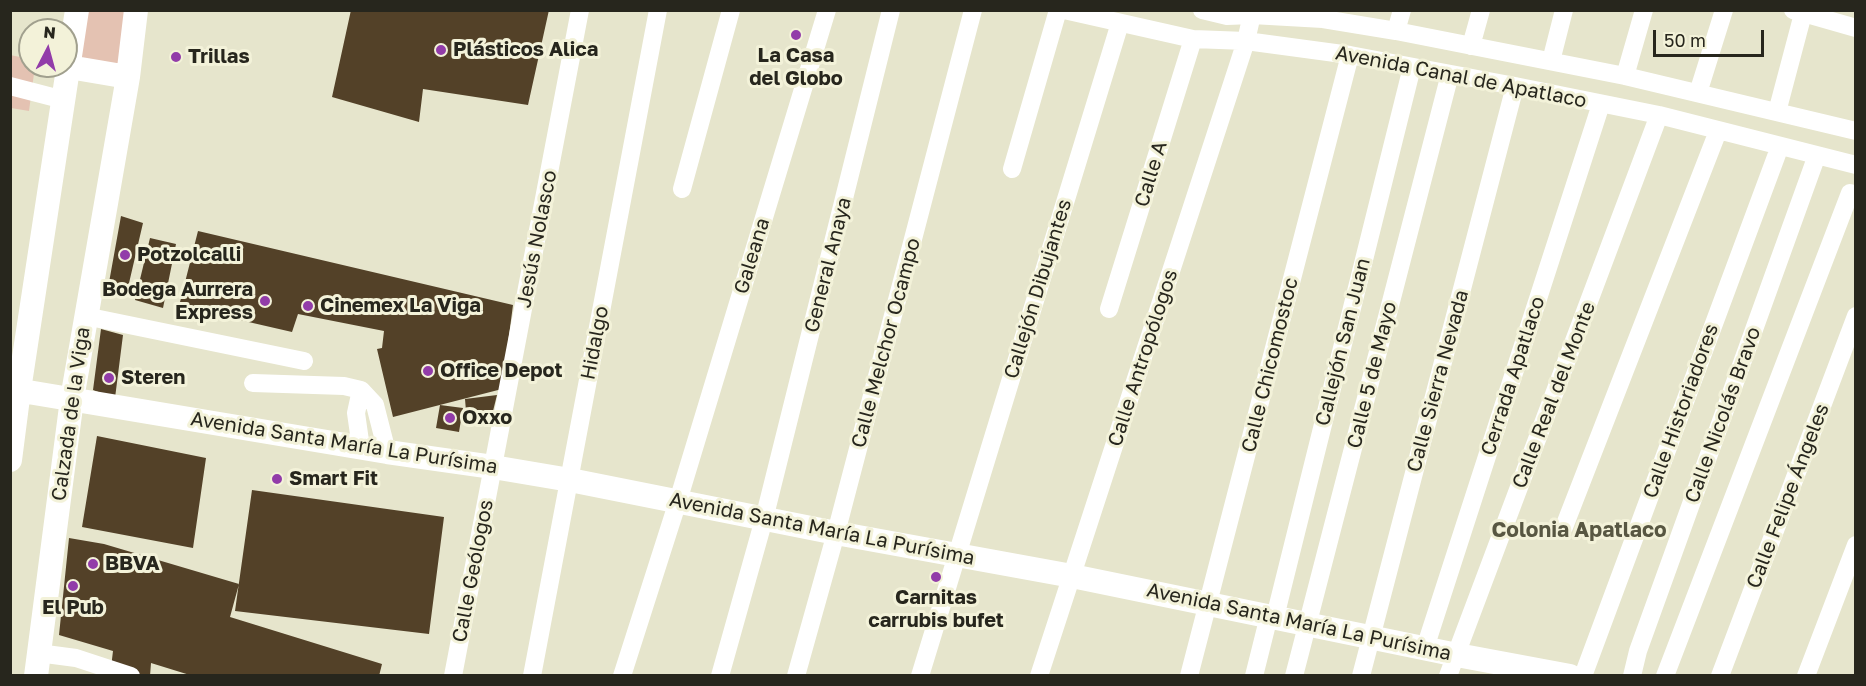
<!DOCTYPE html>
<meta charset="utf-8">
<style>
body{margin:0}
#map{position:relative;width:1866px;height:686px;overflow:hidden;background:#e6e5cc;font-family:"Golos Text",sans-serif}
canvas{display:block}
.frame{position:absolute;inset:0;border:12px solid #27261d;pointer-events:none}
.north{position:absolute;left:18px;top:18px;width:60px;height:60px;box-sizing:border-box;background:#f3f2d9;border:2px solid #a1a08e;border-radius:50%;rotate:6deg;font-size:16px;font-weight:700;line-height:24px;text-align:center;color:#27261d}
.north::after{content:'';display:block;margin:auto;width:21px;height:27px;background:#923ca9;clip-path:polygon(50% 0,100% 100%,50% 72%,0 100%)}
.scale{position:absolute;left:1653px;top:30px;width:111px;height:27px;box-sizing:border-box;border:3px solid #27261d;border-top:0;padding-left:8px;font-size:18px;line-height:21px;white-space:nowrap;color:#27261d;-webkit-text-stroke:4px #f3f2d9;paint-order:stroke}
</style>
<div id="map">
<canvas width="1866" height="686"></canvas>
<div class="frame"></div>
<div class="north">N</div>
<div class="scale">50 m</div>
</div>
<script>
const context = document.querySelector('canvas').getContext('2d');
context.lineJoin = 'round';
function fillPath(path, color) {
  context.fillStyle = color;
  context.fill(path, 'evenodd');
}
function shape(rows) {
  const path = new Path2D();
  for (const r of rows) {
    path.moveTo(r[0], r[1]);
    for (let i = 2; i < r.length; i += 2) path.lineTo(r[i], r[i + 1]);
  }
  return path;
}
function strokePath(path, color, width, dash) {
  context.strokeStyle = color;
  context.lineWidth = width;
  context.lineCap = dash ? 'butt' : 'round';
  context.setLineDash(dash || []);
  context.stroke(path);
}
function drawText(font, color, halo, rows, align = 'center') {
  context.font = font + ' "Golos Text",sans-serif';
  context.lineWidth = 6;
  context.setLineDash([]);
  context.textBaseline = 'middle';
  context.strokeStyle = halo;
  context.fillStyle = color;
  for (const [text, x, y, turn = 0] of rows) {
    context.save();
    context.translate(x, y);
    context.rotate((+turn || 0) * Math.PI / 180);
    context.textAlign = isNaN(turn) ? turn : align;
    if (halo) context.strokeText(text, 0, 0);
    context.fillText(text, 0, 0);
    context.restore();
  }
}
fillPath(shape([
 [82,11,131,11,124,71,74,62],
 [10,55,30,59,30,66,35,66,29,111,11,108]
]), '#e4c2b2');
fillPath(shape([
 [351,10,549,10,528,105,423,89,419,122,332,97],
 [121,216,143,223,126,296,108,288],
 [198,231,513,305,502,389,393,417,377,349,382,348,384,331,298,314,292,332,179,306],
 [150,238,176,244,163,308,135,300],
 [101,329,123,335,115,398,93,390],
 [497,395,492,415,466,411,465,399],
 [440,405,463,408,459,432,436,428],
 [97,436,206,458,193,548,82,527],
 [252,490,444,517,429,634,235,611],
 [69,538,104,544,239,584,230,617,382,664,379,676,193,676,151,663,150,676,110,676,113,651,59,635]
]), '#534128');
strokePath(shape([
 [1064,10,1193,39,1246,41,1350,55,1515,86,1659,115,1856,165],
 [1202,10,1227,16,1252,15,1323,19,1396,31,1625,76,1856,131],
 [1793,10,1856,28],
 [1396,31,1402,10],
 [1471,46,1481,10],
 [1551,61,1564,10],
 [1625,76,1644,10],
 [10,86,64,100],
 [1698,93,1724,10],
 [1777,112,1804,10],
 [1012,169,1058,10],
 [682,189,731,10],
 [1109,309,1193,39],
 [85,316,304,361],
 [253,383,344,386,361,390,375,405,387,452],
 [361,390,356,413,361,448],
 [1564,527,1718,131],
 [1275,617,1412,67],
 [1425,648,1601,104],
 [38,653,76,658,131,676],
 [453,676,580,10],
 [532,676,658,10],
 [622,676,678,501,827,10],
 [720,676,764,519,891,10],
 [796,676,836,533,973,10],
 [920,676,1120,23],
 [1039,676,1246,41,1253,10],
 [1189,676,1350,55],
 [1254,676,1269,616],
 [1294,676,1450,74],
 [1361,676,1515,86],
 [1448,676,1659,115],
 [1583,676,1780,146],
 [1632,676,1638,651,1817,155],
 [1665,676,1850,193],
 [1720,676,1856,316],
 [1806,676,1856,545]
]), '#fff', 18);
strokePath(shape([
 [69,67,128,77],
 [10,389,387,452,493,467,570,480,836,533,1072,576,1457,655,1570,676],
 [10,460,19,390,77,10],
 [36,676,72,399,128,77,136,10]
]), '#fff', 24);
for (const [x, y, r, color] of [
 [796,35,6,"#923ca9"],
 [441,50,6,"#923ca9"],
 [176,57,6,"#923ca9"],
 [125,255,6,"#923ca9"],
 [265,301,6,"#923ca9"],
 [308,306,6,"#923ca9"],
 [428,371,6,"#923ca9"],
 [109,378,6,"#923ca9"],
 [450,418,6,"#923ca9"],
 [277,479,6,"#923ca9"],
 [93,564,6,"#923ca9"],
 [936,577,6,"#923ca9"],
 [73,586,6,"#923ca9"]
]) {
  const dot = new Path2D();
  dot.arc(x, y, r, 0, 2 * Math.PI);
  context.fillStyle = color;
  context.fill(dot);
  strokePath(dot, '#f3f2d9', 2);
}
drawText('bold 20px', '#27261d', '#f3f2d9', [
 ["Plásticos Alica",453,50],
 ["La Casa",796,56,"center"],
 ["del Globo",796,79,"center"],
 ["Trillas",188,57],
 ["Potzolcalli",137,255],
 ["Bodega Aurrera",253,290,"right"],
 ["Express",253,313,"right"],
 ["Cinemex La Viga",320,306],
 ["Office Depot",440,371],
 ["Steren",121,378],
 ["Oxxo",462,418],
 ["Smart Fit",289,479],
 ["BBVA",105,564],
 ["Carnitas",936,598,"center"],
 ["carrubis bufet",936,621,"center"],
 ["El Pub",73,608,"center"]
], 'left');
drawText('20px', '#27261d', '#f3f2d9', [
 ["Avenida Canal de Apatlaco",1461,77,11],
 ["Calle A",1151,174,-73],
 ["Jesús Nolasco",537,239,-79],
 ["Galeana",752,256,-73],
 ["General Anaya",828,265,-76],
 ["Callejón Dibujantes",1038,289,-73],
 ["Callejón San Juan",1343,342,-76],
 ["Hidalgo",595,343,-79],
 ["Calle Melchor Ocampo",886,343,-75],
 ["Calle Antropólogos",1143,358,-72],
 ["Calle Chicomostoc",1270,365,-76],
 ["Calle 5 de Mayo",1372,375,-76],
 ["Cerrada Apatlaco",1513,376,-72],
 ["Calle Sierra Nevada",1438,381,-75],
 ["Calle Real del Monte",1554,395,-69],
 ["Calle Historiadores",1681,411,-70],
 ["Calzada de la Viga",71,414,-82],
 ["Calle Nicolás Bravo",1723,415,-70],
 ["Avenida Santa María La Purísima",344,443,9],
 ["Calle Felipe Ángeles",1788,496,-69],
 ["Avenida Santa María La Purísima",822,529,11],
 ["Calle Geólogos",473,571,-79],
 ["Avenida Santa María La Purísima",1299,622,12]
]);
drawText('bold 21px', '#585742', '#f3f2d9', [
 ["Colonia Apatlaco",1579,530]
]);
</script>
